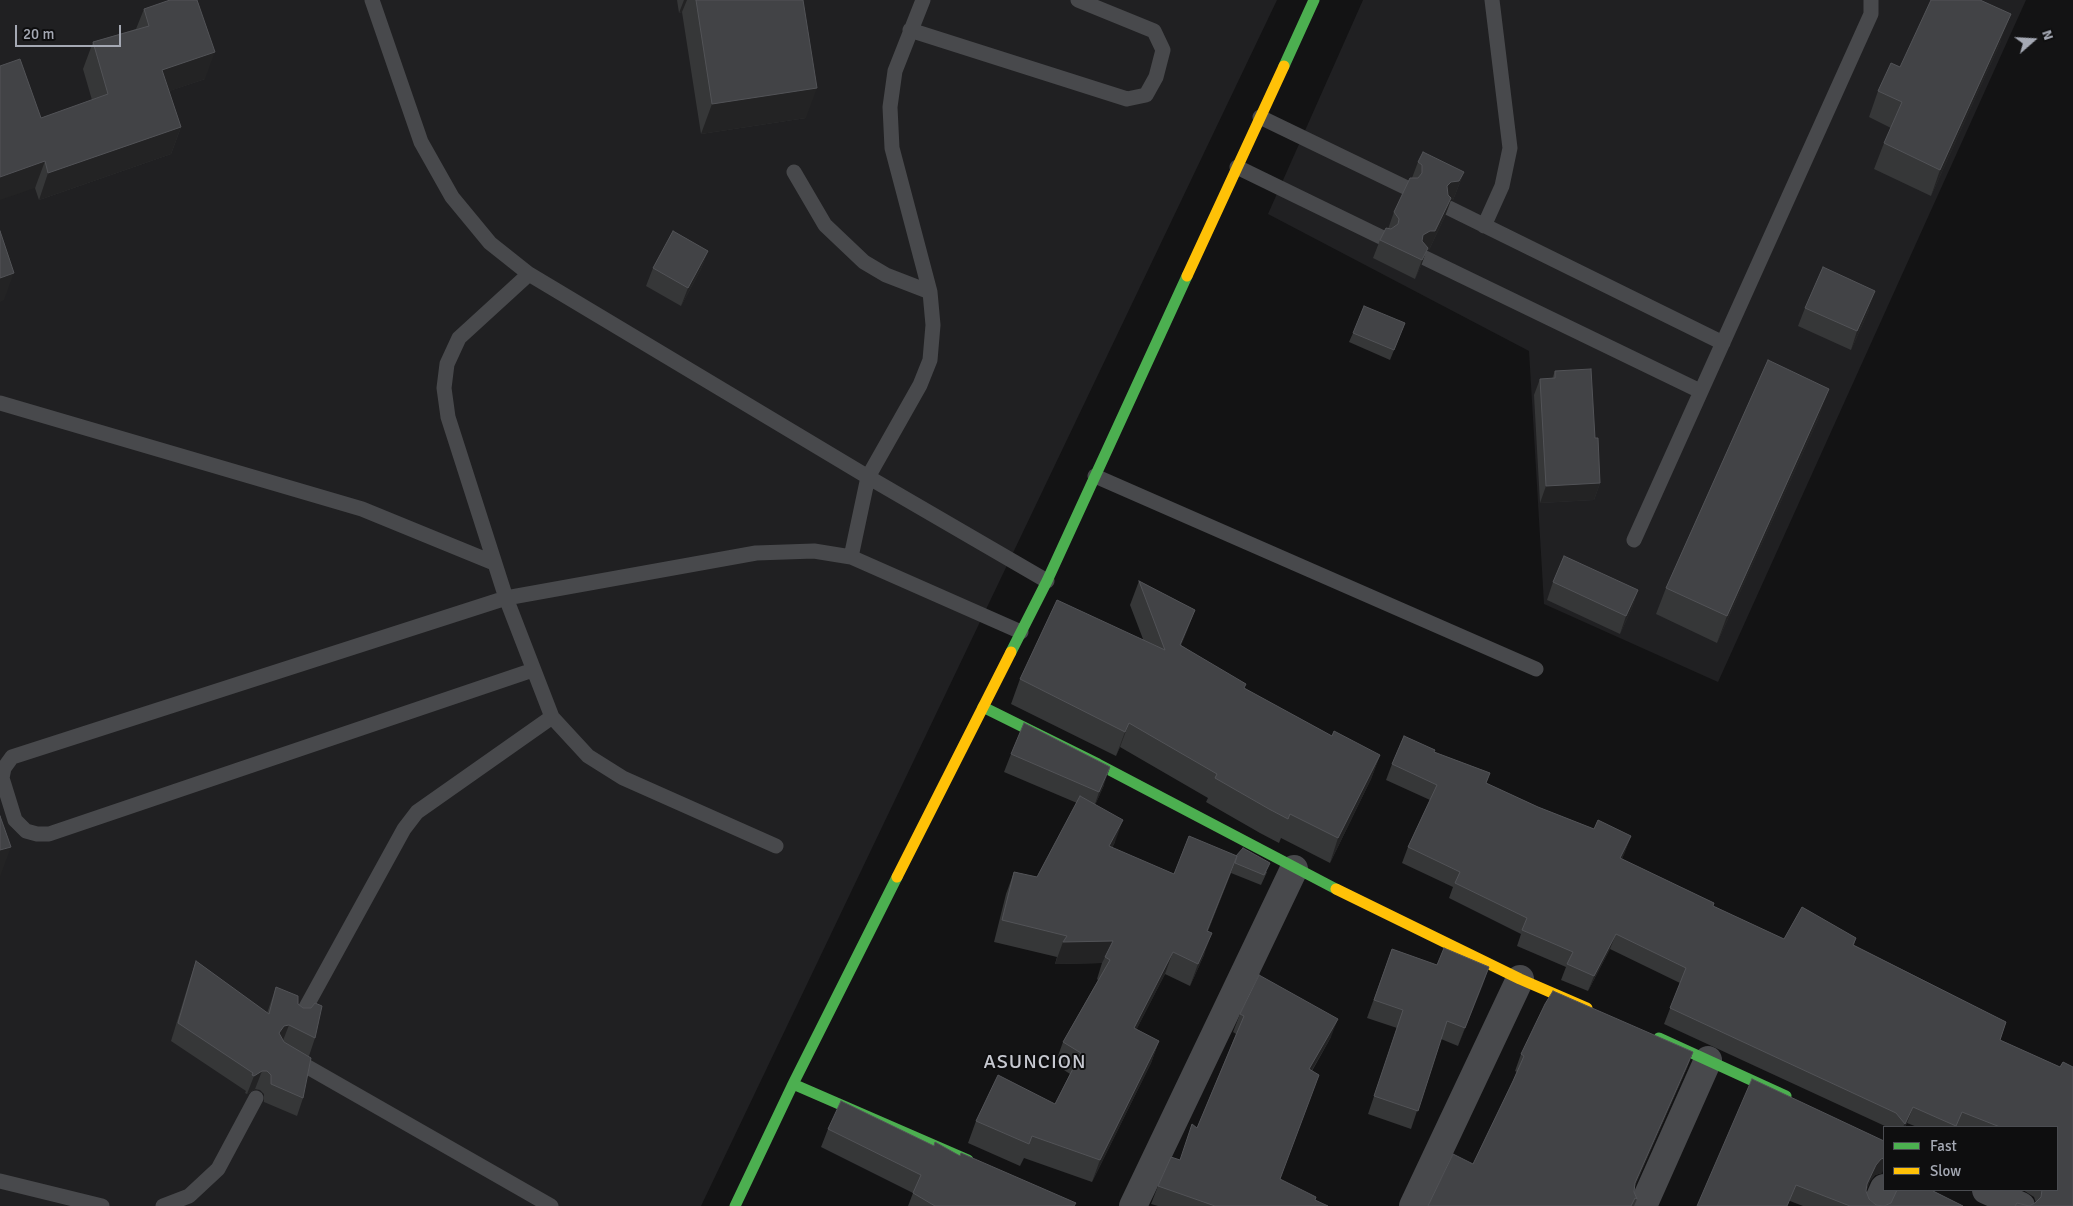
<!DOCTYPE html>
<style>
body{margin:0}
#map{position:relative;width:2073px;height:1206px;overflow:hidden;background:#131314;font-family:Signika,sans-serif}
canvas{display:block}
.legend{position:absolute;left:1883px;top:1126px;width:175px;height:65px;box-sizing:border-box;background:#0e0e0f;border:1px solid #4a4c51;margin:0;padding:6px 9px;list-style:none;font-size:15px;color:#a5a9b4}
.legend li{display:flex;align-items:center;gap:10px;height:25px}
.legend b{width:25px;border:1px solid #4a4c51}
.north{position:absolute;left:2008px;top:15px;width:50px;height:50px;-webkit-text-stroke:4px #0e0e0f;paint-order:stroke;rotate:71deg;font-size:14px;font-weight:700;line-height:20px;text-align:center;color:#a5a9b4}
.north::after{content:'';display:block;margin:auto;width:18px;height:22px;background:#a5a9b4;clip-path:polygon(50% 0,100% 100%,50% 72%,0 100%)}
.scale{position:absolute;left:15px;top:25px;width:106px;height:22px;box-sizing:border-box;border:2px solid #a5a9b4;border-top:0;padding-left:6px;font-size:15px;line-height:18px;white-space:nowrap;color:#a5a9b4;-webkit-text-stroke:4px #0e0e0f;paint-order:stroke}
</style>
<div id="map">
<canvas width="2073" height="1206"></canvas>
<ul class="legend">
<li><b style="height:6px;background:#4caf50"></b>Fast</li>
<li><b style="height:6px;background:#ffc107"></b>Slow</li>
</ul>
<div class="north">N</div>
<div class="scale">20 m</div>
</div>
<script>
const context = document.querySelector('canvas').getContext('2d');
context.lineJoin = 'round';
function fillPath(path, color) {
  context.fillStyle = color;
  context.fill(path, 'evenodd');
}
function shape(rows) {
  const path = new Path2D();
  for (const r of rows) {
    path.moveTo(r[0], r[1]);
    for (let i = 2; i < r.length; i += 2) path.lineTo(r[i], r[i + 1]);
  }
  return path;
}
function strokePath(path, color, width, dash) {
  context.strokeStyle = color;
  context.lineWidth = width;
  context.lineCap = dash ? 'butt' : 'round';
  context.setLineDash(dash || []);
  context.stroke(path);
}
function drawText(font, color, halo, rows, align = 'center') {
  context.font = font + ' Signika,sans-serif';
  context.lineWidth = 4;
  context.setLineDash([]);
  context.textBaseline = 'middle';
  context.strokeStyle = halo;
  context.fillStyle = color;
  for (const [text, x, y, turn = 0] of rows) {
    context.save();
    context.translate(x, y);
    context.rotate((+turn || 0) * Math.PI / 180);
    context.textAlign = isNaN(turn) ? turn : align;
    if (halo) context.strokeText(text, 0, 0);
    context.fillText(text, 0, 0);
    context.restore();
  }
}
fillPath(shape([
 [0,0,1277,0,701,1206,0,1206],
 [1363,0,2026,0,1718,682,1544,604,1529,351,1268,214]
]), '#202022');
strokePath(shape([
 [372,0,421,142,452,197,490,243,529,274,868,477,1047,581],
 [910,30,1127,99,1146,95,1156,77,1163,50,1154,31,1078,0],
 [1260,117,1407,188],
 [1237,167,1383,238],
 [794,172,825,225,864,262,886,275,930,292],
 [1449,208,1723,343],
 [1484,226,1502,186,1510,148,1492,0],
 [1425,258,1700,391],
 [529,274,459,338,447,364,444,388,448,417,506,598,552,717,588,756,623,778,776,846],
 [0,403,362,509,494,563],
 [1095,476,1536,669],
 [1634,540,1871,14,1871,0],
 [851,557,868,477,920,385,930,360,933,325,930,292,892,148,890,107,895,71,923,0],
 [533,670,49,834,37,834,26,831,15,820,2,778,4,768,12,757,506,598,756,553,814,551,851,557,1021,632],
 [300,1018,404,829,417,812,552,717],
 [292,1058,551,1206],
 [0,1181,102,1206],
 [163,1206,189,1196,218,1169,256,1098]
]), '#48494c', 15);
strokePath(shape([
 [1986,1190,2021,1206],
 [1133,1206,1294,869],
 [1413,1206,1520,979],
 [1643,1206,1708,1060],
 [1876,1206,1884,1188]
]), '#48494c', 28);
strokePath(shape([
 [1284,66,1314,0],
 [1011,652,1047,581,1187,276],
 [983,707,1098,764,1336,889],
 [1659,1038,1786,1096],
 [793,1084,968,1160],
 [735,1206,793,1084,897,877]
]), '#4caf50', 11);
strokePath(shape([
 [1187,276,1284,66],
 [897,877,1011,652],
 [1336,889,1520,979,1587,1008]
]), '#ffc107', 11);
fillPath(shape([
 [677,0,803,0,806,118,701,134,682,12,679,13],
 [144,9,205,79,169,91,181,127,171,154,39,200,35,188,41,118,92,100,83,69,93,42,136,29],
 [2001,41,1931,196,1874,169,1884,143,1891,128,1869,117,1878,91,1900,67],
 [1418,162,1464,172,1457,190,1453,200,1451,200,1445,216,1429,250,1427,249,1421,266,1415,279,1373,258,1380,240,1388,229,1394,212,1412,178],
 [708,251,701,269,681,306,646,286,653,268],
 [1805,308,1869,310,1851,350,1798,326],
 [1405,323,1390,360,1349,342,1353,333],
 [1555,371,1595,438,1600,483,1594,500,1540,503,1534,395,1540,379,1552,379],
 [1820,415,1717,643,1656,614,1666,588],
 [1139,581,1195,610,1181,645,1245,689,1332,736,1380,755,1371,779,1330,863,1281,838,1279,843,1260,833,1206,802,1208,798,1120,747,1116,756,1011,704,1020,679,1143,639,1130,605],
 [1553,582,1638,590,1632,608,1620,634,1547,600],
 [1404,736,1435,750,1434,752,1490,773,1486,783,1538,807,1594,829,1598,820,1631,836,1622,859,1714,903,1713,906,1784,939,1802,907,1856,938,1854,945,2006,1022,2000,1040,2060,1067,2063,1062,2073,1067,2073,1206,2015,1206,2017,1203,2029,1206,2036,1203,2034,1197,2023,1190,2057,1190,2057,1127,1917,1127,1907,1123,1905,1127,1887,1127,1664,1024,1680,983,1610,949,1588,991,1561,980,1566,967,1517,946,1521,934,1449,898,1453,887,1402,863,1408,847,1430,800,1386,780,1392,764],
 [1011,754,1104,785,1095,805,1115,842,1112,848,1174,874,1189,836,1267,872,1261,885,1231,873,1208,931,1204,955,1190,986,1165,974,1136,1030,1159,1041,1151,1063,1092,1182,1024,1158,1020,1166,968,1143,976,1121,1055,1104,1070,1074,1055,1064,1063,1042,1098,980,1097,979,1102,963,1055,964,1057,957,994,942,1006,894,1014,872,1037,877,1077,803,1004,772],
 [1392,949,1437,965,1489,967,1458,1046,1441,1039,1411,1129,1368,1114,1397,1028,1367,1018],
 [196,961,267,1013,276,987,298,1004,315,1038,309,1056,303,1098,297,1116,264,1102,264,1094,260,1090,255,1089,247,1094,245,1093,246,1091,171,1041,190,979],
 [1240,1014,1331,1037,1312,1071,1280,1179,1315,1200,1328,1206,1158,1206,1151,1204,1158,1186,1180,1160,1197,1128,1236,1034,1233,1032],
 [1693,1052,1687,1068,1634,1188,1634,1192,1637,1199,1634,1206,1428,1206,1473,1164,1513,1081,1517,1072,1515,1071,1521,1054],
 [1752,1079,1882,1173,1875,1175,1870,1181,1867,1189,1866,1191,1869,1199,1876,1205,1884,1206,1933,1191,1963,1206,1803,1206,1790,1201],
 [828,1129,934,1146,960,1156,1074,1206,908,1206,913,1193,821,1147]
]), '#363738');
fillPath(shape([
 [684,0,687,0,682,12,679,13],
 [2011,14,2001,41,1931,196,1940,170],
 [215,52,205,79,152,97,162,70],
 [817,88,806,118,701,134,712,104],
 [181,127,171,154,39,200,48,173],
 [45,161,35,188,0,200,0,177],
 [1464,172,1457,190,1453,200,1451,200,1445,216,1429,250,1427,249,1421,266,1415,279,1422,260,1417,254,1423,235,1444,200,1447,186,1451,182],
 [708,251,701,269,681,306,688,288],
 [14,273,4,300,0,302,0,278],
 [1875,291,1869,310,1851,350,1857,331],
 [1829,389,1820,415,1717,643,1727,616],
 [1600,483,1594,500,1540,503,1546,486],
 [1638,590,1632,608,1620,634,1626,616],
 [1195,610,1186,634,1171,669,1180,645],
 [1129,723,1120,747,1116,756,1125,732],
 [1380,755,1371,779,1330,863,1338,838],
 [1110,767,1104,785,1093,810,1099,792],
 [1123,820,1115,842,1101,868,1109,846],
 [1631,836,1625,852,1615,874,1620,858],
 [11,847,0,877,0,850],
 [1237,856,1229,878,1199,953,1207,931],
 [1212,933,1204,955,1190,986,1198,964],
 [1616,934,1610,949,1588,991,1594,976],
 [1113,941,1102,963,1055,964,1063,942],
 [1173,952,1165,974,1126,1050,1134,1028],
 [1489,967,1483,985,1458,1046,1465,1028],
 [1338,1019,1331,1037,1302,1087,1309,1069],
 [289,1025,282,1043,279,1033,284,1026],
 [1159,1041,1151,1063,1092,1182,1100,1160],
 [1693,1052,1687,1068,1629,1200,1635,1183],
 [262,1071,255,1089,247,1094,254,1076],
 [1913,1107,1907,1123,1905,1127,1903,1127],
 [1884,1158,1884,1169,1882,1173,1875,1175,1870,1181,1862,1200,1867,1184,1876,1165,1881,1159]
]), '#232324');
const building = shape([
 [170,0,197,0,215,52,162,70,181,127,48,173,45,161,0,177,0,66,20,59,41,118,108,94,93,42,149,26,144,9,170,0],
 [696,0,803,0,817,88,712,104,696,0],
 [1931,0,1980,0,2011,14,1940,170,1884,143,1902,102,1878,91,1891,63,1900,67,1931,0],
 [1423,152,1464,172,1459,181,1451,182,1447,186,1448,195,1451,198,1435,231,1430,231,1423,235,1422,241,1428,248,1422,260,1380,240,1386,228,1391,229,1398,224,1399,219,1394,212,1410,178,1418,178,1422,173,1422,165,1418,162,1423,152],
 [0,231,14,273,0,278,0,231],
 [673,231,708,251,688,288,653,268,673,231],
 [1823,267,1875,291,1857,331,1805,308,1823,267],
 [1364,306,1405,323,1394,350,1353,333,1364,306],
 [1768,360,1829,389,1727,616,1666,588,1768,360],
 [1591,369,1595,438,1598,438,1600,483,1546,486,1540,379,1555,378,1555,371,1591,369],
 [1564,556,1638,590,1626,616,1553,582,1564,556],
 [1139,581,1195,610,1180,645,1246,684,1244,688,1332,736,1334,731,1380,755,1338,838,1290,814,1288,819,1269,809,1215,778,1217,774,1129,723,1125,732,1020,679,1057,600,1165,650,1139,581],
 [1024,723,1110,767,1099,792,1011,754,1024,723],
 [1404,736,1435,750,1434,752,1490,773,1486,783,1538,807,1594,829,1598,820,1631,836,1620,858,1714,903,1713,906,1784,939,1802,907,1856,938,1853,945,2006,1022,2000,1040,2060,1067,2063,1062,2073,1067,2073,1206,2015,1206,2017,1203,2029,1206,2035,1203,2041,1197,2042,1190,2057,1190,2057,1127,2000,1127,1962,1112,1956,1126,1913,1107,1905,1124,1896,1113,1670,1008,1686,968,1616,934,1594,976,1567,964,1573,952,1522,930,1527,918,1455,883,1460,872,1408,847,1437,785,1392,764,1404,736],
 [1080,796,1123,820,1109,846,1174,874,1189,836,1237,856,1207,931,1212,933,1198,964,1173,952,1134,1028,1159,1041,1100,1160,1032,1136,1029,1144,976,1121,998,1075,1055,1104,1081,1053,1063,1042,1110,960,1105,957,1113,941,1063,942,1067,936,1002,920,1014,872,1037,877,1080,796],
 [0,816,11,847,0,850,0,816],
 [1243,848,1270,863,1264,875,1235,863,1237,856,1236,856,1243,848],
 [1444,948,1489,967,1465,1028,1447,1021,1418,1111,1374,1096,1403,1010,1374,1000,1392,949,1437,965,1444,948],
 [196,961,269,1014,276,987,298,996,298,1004,303,1008,311,1008,315,1003,322,1006,315,1038,289,1025,284,1026,279,1033,284,1042,311,1058,303,1098,271,1084,271,1075,267,1071,262,1071,254,1076,252,1075,253,1073,178,1023,196,961],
 [1259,975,1338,1019,1309,1069,1319,1075,1280,1179,1316,1197,1315,1200,1328,1206,1215,1206,1158,1186,1171,1157,1180,1160,1192,1124,1197,1128,1244,1016,1240,1014,1259,975],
 [1553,991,1693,1052,1635,1183,1634,1192,1637,1199,1635,1198,1631,1206,1428,1206,1453,1154,1473,1164,1513,1081,1524,1056,1521,1054,1545,1004,1553,991],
 [1752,1079,1884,1141,1884,1158,1881,1159,1876,1165,1867,1184,1866,1191,1869,1199,1876,1205,1884,1206,1891,1203,1897,1190,1934,1190,1933,1191,1963,1206,1850,1206,1796,1185,1787,1206,1697,1206,1752,1079],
 [841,1101,934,1146,935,1142,960,1156,961,1153,1076,1203,1074,1206,935,1206,913,1193,921,1175,828,1129,841,1101]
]);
fillPath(building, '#424346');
strokePath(building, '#525357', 1);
context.letterSpacing = '1px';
drawText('20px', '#c6c8d0', '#0e0e0f', [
 ["ASUNCION",1035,1063]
]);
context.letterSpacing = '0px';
</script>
